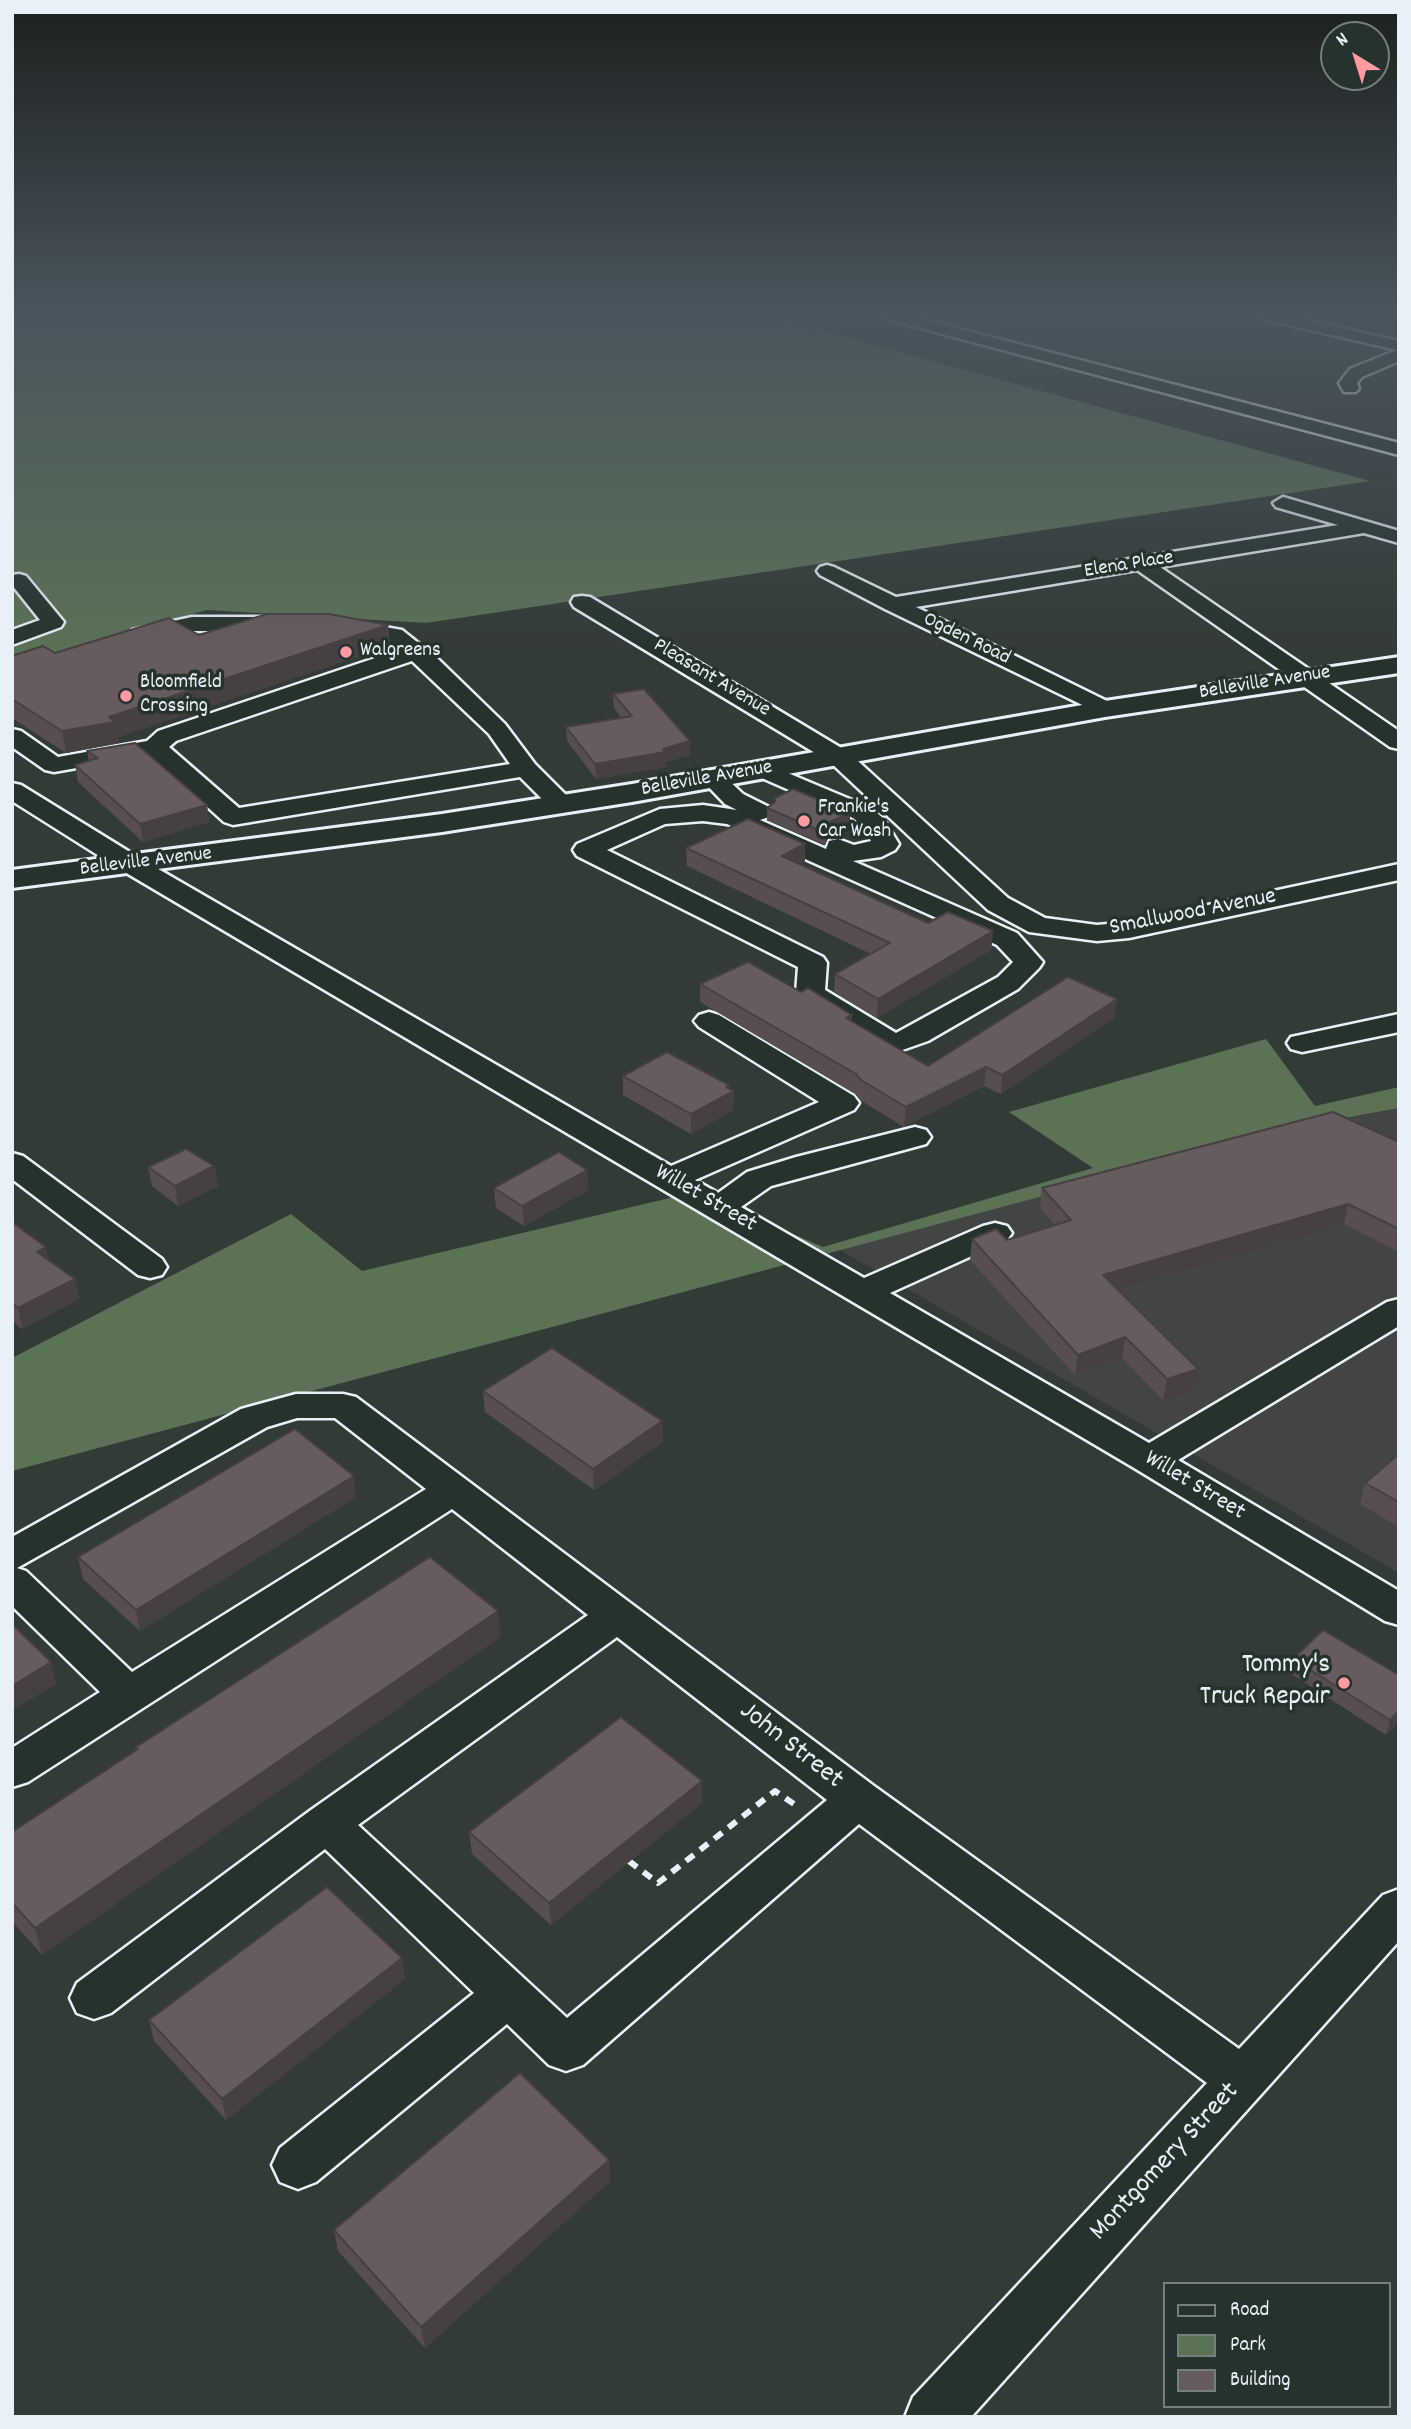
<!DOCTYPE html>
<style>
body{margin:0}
#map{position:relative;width:1411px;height:2429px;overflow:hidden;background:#333b37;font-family:Dekko,sans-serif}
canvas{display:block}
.frame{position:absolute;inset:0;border:14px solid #e8f1f8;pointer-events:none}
.legend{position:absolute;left:1163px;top:2282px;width:228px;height:126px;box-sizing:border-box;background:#26332d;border:2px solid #747f7e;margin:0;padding:9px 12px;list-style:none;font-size:21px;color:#e8f1f8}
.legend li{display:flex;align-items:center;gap:14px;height:35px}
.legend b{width:35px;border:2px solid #747f7e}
.north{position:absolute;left:1320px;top:21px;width:70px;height:70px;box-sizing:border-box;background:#26332d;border:2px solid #747f7e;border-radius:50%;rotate:322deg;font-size:19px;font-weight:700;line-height:28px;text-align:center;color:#e8f1f8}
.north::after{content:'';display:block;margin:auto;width:24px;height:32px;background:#ff9aa2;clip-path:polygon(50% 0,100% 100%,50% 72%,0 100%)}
</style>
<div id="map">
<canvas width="1411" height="2429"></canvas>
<div class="frame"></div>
<ul class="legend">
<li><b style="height:9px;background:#26332d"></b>Road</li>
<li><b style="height:19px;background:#5b7256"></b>Park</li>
<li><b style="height:19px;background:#665b5e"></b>Building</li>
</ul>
<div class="north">N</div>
</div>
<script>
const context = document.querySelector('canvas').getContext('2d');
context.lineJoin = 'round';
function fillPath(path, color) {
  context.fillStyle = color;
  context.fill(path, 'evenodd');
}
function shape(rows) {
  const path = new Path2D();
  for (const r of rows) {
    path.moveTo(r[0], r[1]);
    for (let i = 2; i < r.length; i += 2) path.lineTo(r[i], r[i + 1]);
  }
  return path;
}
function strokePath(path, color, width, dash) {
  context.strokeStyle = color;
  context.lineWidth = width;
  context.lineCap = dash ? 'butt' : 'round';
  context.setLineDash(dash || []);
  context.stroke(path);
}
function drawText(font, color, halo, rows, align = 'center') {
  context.font = font + ' Dekko,sans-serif';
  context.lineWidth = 7;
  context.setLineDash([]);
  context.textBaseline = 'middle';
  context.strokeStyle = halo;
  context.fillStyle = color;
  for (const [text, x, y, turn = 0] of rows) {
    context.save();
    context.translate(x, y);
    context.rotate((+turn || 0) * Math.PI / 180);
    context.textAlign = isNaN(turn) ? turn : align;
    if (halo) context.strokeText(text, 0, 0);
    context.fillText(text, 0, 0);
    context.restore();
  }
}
fillPath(shape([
 [1399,1108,1399,1573,840,1250,1317,1123]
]), '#424543');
fillPath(shape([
 [12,316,768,316,1370,481,426,623,207,610,12,665],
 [1266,1039,1315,1106,1399,1087,1399,1108,1317,1123,12,1471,12,1358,291,1214,362,1271,695,1192,823,1247,1093,1168,1009,1112]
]), '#5b7256');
const minor = shape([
 [884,316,910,316,1399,443,1399,455,886,319,884,316],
 [1261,316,1289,316,1399,341,1399,361,1362,377,1357,383,1359,388,1356,392,1344,392,1339,383,1350,369,1397,350,1263,319,1261,316],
 [1283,497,1399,531,1399,543,1364,533,1160,567,1399,731,1399,749,1390,747,1137,570,916,607,1113,704,1117,709,1113,714,1105,716,885,609,820,575,817,571,820,567,827,565,834,567,896,597,1338,525,1276,507,1273,503,1283,497],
 [19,574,26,576,64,622,61,627,12,645,12,630,40,620,12,585,12,575,19,574],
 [582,596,590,597,848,752,1008,898,1045,918,1097,925,1129,922,1399,864,1399,880,1129,938,1097,941,1029,932,988,910,830,762,574,607,571,602,574,597,582,596],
 [192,617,277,617,285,619,288,624,285,629,277,631,192,631,140,642,132,640,129,635,132,630,192,617],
 [345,620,402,630,437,658,505,724,535,764,570,799,574,804,570,809,561,812,552,809,520,777,233,825,224,822,150,755,54,772,45,770,12,747,12,729,21,731,58,757,147,741,158,731,399,650,387,641,337,632,334,627,337,622,345,620],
 [412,661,489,734,510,764,239,808,169,747,176,741,412,661],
 [764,763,871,808,883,818,899,844,895,850,881,857,853,861,1017,933,1043,962,1039,968,1018,989,928,1041,894,1053,883,1050,800,999,796,993,798,967,577,856,573,850,577,844,660,809,703,805,737,810,725,804,701,779,704,774,713,772,722,774,743,794,769,807,773,812,769,817,760,820,826,849,829,841,838,839,854,845,871,841,864,827,853,818,755,775,752,770,755,765,764,763],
 [703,821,727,824,997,945,1013,962,998,977,896,1033,825,990,827,963,823,957,607,850,665,824,703,821],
 [12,783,21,785,141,859,671,1166,819,1102,699,1027,694,1021,699,1015,709,1012,719,1015,854,1096,859,1103,854,1110,695,1180,718,1193,747,1172,796,1157,915,1127,926,1130,931,1137,926,1144,771,1186,741,1207,864,1278,983,1226,995,1223,1007,1226,1012,1233,1007,1240,890,1293,1149,1443,1387,1302,1399,1299,1399,1326,1178,1460,1399,1591,1399,1625,1385,1621,1136,1469,123,871,12,801,12,783],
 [1399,1014,1399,1032,1302,1052,1291,1049,1287,1043,1291,1037,1399,1014],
 [12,1153,23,1156,162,1259,167,1267,162,1275,150,1278,138,1275,12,1179,12,1153],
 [296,1394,343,1394,356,1397,874,1786,1239,2049,1383,1895,1399,1889,1399,1941,971,2417,905,2417,913,2397,1207,2083,859,1824,583,2065,566,2071,549,2065,507,2024,316,2182,298,2189,280,2182,272,2165,280,2148,474,1993,325,1849,111,2013,94,2019,77,2013,70,1998,77,1983,311,1810,588,1615,452,1509,28,1782,12,1787,12,1748,100,1692,12,1606,12,1537,241,1409,296,1394],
 [297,1418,335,1418,426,1489,132,1672,26,1571,17,1568,267,1427,297,1418],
 [617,1637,827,1800,567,2018,358,1825,617,1637]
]);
const major = shape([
 [1399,657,1399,673,1105,717,632,802,442,832,12,888,12,870,442,814,632,784,1105,701,1399,657]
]);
strokePath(minor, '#e8f1f8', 5);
strokePath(major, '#e8f1f8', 6);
strokePath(shape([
 [629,1861,658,1883,775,1791,794,1804]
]), '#e8f1f8', 6, [10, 8]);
fillPath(minor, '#26332d');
fillPath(major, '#26332d');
fillPath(shape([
 [388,625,390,646,118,737,119,743,66,753,12,718,12,656,55,653,199,635],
 [613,694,690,755,666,762,666,767,596,779,567,741,566,727,621,718,614,708],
 [87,751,207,805,209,822,143,842,78,782,75,765,89,761],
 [775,798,850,813,850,825,836,831,836,837,828,838,825,845,767,820,767,808,775,802],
 [686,848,805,862,800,864,928,923,993,931,991,950,877,1018,834,992,835,974,871,954,687,866],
 [700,984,801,992,852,1015,852,1022,928,1066,1114,1018,1001,1094,984,1086,904,1127,860,1100,855,1094,700,1002],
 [623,1076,729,1088,734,1091,733,1110,691,1134,623,1095],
 [1399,1142,1399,1252,1344,1224,1118,1290,1198,1369,1194,1390,1163,1400,1122,1358,1075,1375,970,1260,972,1239,1007,1240,1055,1225,1040,1208,1042,1188],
 [214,1166,218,1186,178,1206,152,1186,148,1167],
 [587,1170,588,1190,524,1226,496,1208,494,1188],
 [12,1222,48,1260,75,1279,79,1299,22,1329,12,1320],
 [483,1391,662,1421,663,1442,594,1490,485,1412],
 [1399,1454,1399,1527,1360,1504,1365,1483],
 [356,1497,140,1631,83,1579,78,1557],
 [498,1611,500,1637,42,1955,12,1921,12,1832,136,1750,136,1747],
 [1293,1659,1399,1722,1386,1735,1290,1673],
 [702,1803,551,1925,472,1854,469,1832],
 [402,1958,405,1979,226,2120,154,2041,149,2020],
 [610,2181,425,2348,338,2251,334,2230]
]), '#584e51');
fillPath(shape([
 [388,625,390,646,118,737,119,743,66,753,62,731,109,717],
 [690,741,690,755,666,762,666,767,596,779,595,764,663,749],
 [207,805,209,822,143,842,140,824],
 [850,813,850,825,836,831,836,837,828,838,825,845,825,833,830,822],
 [805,844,805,862,781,874,782,856],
 [993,931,991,950,877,1018,878,999],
 [1117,999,1114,1018,1001,1094,1002,1075],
 [852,1015,851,1034,846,1018],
 [986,1067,984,1086,904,1127,906,1107],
 [729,1085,729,1094,734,1091,733,1110,691,1134,691,1114],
 [214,1166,218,1186,178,1206,175,1186],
 [587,1170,588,1190,524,1226,522,1206],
 [1348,1204,1344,1224,1100,1295,1103,1275],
 [46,1247,50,1268,37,1252],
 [75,1279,79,1299,22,1329,18,1308],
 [1125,1337,1122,1358,1075,1375,1078,1355],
 [1198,1369,1194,1390,1163,1400,1167,1379],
 [662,1421,663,1442,594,1490,593,1469],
 [354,1476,356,1497,140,1631,136,1610],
 [498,1611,500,1637,42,1955,35,1928],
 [51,1662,56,1684,12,1711,12,1686],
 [1399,1711,1399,1722,1386,1735,1390,1720],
 [702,1781,702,1803,551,1925,549,1903],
 [402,1958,405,1979,226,2120,222,2099],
 [609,2160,610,2181,425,2348,421,2327]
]), '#474042');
const building = shape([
 [267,614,329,614,388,625,109,717,115,722,62,731,12,699,12,656,43,646,55,653,169,618,199,635,267,614],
 [644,689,690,741,663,749,666,752,595,764,566,727,632,716,613,694,644,689],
 [135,743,207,805,140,824,75,765,98,758,87,751,135,743],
 [793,789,850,813,830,822,837,825,829,826,825,833,767,808,775,802,775,798,793,789],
 [748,819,805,844,782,856,928,923,948,912,993,931,878,999,835,974,890,943,686,848,748,819],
 [748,962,801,992,808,988,852,1015,846,1018,928,1066,1068,977,1117,999,1002,1075,986,1067,906,1107,861,1080,856,1074,700,984,748,962],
 [667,1052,729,1085,726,1087,734,1091,691,1114,623,1076,667,1052],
 [1333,1112,1399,1142,1399,1229,1348,1204,1103,1275,1198,1369,1167,1379,1125,1337,1078,1355,972,1239,996,1229,1007,1240,1071,1220,1042,1188,1333,1112],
 [186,1149,214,1166,175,1186,148,1167,186,1149],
 [559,1152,587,1170,522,1206,494,1188,559,1152],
 [12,1222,46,1247,37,1252,75,1279,18,1308,12,1303,12,1222],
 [552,1348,662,1421,593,1469,483,1391,552,1348],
 [295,1429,354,1476,136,1610,78,1557,295,1429],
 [1399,1454,1399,1502,1365,1483,1399,1454],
 [430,1557,498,1611,35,1928,12,1903,12,1832,138,1749,136,1747,430,1557],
 [12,1624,51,1662,12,1686,12,1624],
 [1323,1630,1399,1675,1399,1711,1390,1720,1293,1659,1323,1630],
 [621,1717,702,1781,549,1903,469,1832,621,1717],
 [327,1887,402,1958,222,2099,149,2020,327,1887],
 [520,2073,609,2160,421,2327,334,2230,520,2073]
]);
fillPath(building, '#665b5e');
strokePath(building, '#474042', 2);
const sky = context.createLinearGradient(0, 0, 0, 656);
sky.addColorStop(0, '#1c201e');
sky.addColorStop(0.48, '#4a555e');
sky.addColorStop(1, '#4a555e00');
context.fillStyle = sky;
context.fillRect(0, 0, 1411, 656);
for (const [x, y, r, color] of [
 [346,652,7,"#ff9aa2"],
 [126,696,7,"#ff9aa2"],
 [804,821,7,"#ff9aa2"],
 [1344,1683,7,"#ff9aa2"]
]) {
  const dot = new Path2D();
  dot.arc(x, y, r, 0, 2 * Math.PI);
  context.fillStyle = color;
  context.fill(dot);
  strokePath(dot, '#26332d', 2.5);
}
drawText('21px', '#e8f1f8', '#26332d', [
 ["Elena Place",1129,566,-9],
 ["Ogden Road",966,640,26],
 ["Pleasant Avenue",711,679,31],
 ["Belleville Avenue",1265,684,-9],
 ["Belleville Avenue",707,780,-10],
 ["Belleville Avenue",146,863,-7]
]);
drawText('21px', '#e8f1f8', '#26332d', [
 ["Walgreens",360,652],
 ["Bloomfield",140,684],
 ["Crossing",140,708],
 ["Frankie's",818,809],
 ["Car Wash",818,833]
], 'left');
drawText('24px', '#e8f1f8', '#26332d', [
 ["Smallwood Avenue",1193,914,-11],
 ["Willet Street",705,1200,30],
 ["Willet Street",1194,1487,31]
]);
drawText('28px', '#e8f1f8', '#26332d', [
 ["Tommy's",1330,1667],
 ["Truck Repair",1330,1699]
], 'right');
drawText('28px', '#e8f1f8', '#26332d', [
 ["John Street",790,1747,38],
 ["Montgomery Street",1166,2163,-47]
]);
</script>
